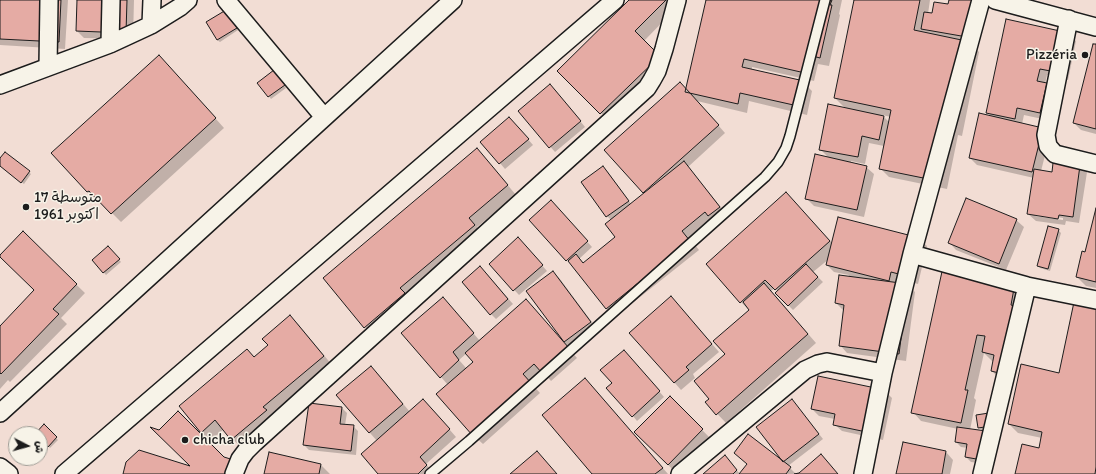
<!DOCTYPE html>
<meta charset="utf-8">
<style>
body{margin:0}
#map{position:relative;width:1096px;height:474px;overflow:hidden;background:#f2ddd4;font-family:Itim,"Playpen Sans Arabic",sans-serif}
canvas{display:block}
.north{position:absolute;left:8px;top:426px;width:40px;height:40px;box-sizing:border-box;background:#f7f3e8;border:1px solid #9f9d96;border-radius:50%;rotate:96deg;font-size:11px;font-weight:700;line-height:16px;text-align:center;color:#1c1c1c}
.north::after{content:'';display:block;margin:auto;width:14px;height:18px;background:#1c1c1c;clip-path:polygon(50% 0,100% 100%,50% 72%,0 100%)}
</style>
<div id="map">
<canvas width="1096" height="474"></canvas>
<div class="north">ش</div>
</div>
<script>
const context = document.querySelector('canvas').getContext('2d');
context.lineJoin = 'round';
function fillPath(path, color) {
  context.fillStyle = color;
  context.fill(path, 'evenodd');
}
function shape(rows) {
  const path = new Path2D();
  for (const r of rows) {
    path.moveTo(r[0], r[1]);
    for (let i = 2; i < r.length; i += 2) path.lineTo(r[i], r[i + 1]);
  }
  return path;
}
function strokePath(path, color, width, dash) {
  context.strokeStyle = color;
  context.lineWidth = width;
  context.lineCap = dash ? 'butt' : 'round';
  context.setLineDash(dash || []);
  context.stroke(path);
}
function drawText(font, color, halo, rows, align = 'center') {
  context.font = font + ' Itim,"Playpen Sans Arabic",sans-serif';
  context.lineWidth = 3;
  context.setLineDash([]);
  context.textBaseline = 'middle';
  context.strokeStyle = halo;
  context.fillStyle = color;
  for (const [text, x, y, turn = 0] of rows) {
    context.save();
    context.translate(x, y);
    context.rotate((+turn || 0) * Math.PI / 180);
    context.textAlign = isNaN(turn) ? turn : align;
    if (halo) context.strokeText(text, 0, 0);
    context.fillText(text, 0, 0);
    context.restore();
  }
}
fillPath(shape([
 [0,0,68,0,65,49,0,45],
 [78,0,134,0,133,39,84,38,77,31],
 [630,0,679,0,682,2,644,41,668,65,610,122,559,71],
 [707,0,842,0,839,14,840,15,829,66,818,64,814,81,752,67,752,70,803,82,812,91,807,115,749,101,747,113,697,101,725,133,688,167,728,216,691,240,699,250,615,317,606,308,572,265,531,220,556,207,592,247,579,259,584,263,617,237,611,220,607,216,582,183,603,167,608,172,631,204,645,194,606,150,687,90],
 [855,0,930,0,928,14,933,15,949,5,950,0,972,41,957,39,957,40,970,43,979,52,962,136,958,135,947,189,889,177,880,168,884,146,869,143,865,164,851,161,851,163,866,167,874,174,864,217,814,206,806,198,829,158,820,149,846,109,835,98],
 [882,115,891,117,889,122],
 [228,14,238,30,220,42,217,40],
 [1069,34,1076,41,1068,80,1047,75,1045,84,1054,92,1047,120,1024,115,1022,124,1050,136,1041,171,1052,173,1088,166,1079,223,1066,221,1065,225,1036,221,1028,214,1034,178,977,165,970,158,991,116,987,112],
 [1035,214,1063,218,1063,220,1035,216],
 [1096,46,1096,134,1081,130,1074,123],
 [168,65,224,128,121,222,98,199,97,200,88,192,53,153],
 [276,74,286,88,271,99,259,83],
 [555,90,585,127,555,152,519,111],
 [514,123,533,145,505,169,482,142],
 [477,149,485,158,516,195,477,227,483,234,374,336,365,327],
 [5,153,31,174,24,184,0,166,0,160],
 [786,193,833,244,920,239,927,246,918,284,898,279,908,285,915,292,906,361,847,353,840,345,843,310,836,303,849,275,834,272,827,265,829,259,813,272,823,282,793,310,776,293,778,292,775,288,771,291,816,343,726,423,706,402,710,399,726,354,750,311,741,302],
 [1096,212,1096,288,1086,286,1077,277,1086,253],
 [1016,220,1024,227,1006,270,956,250,949,242],
 [1058,230,1061,233,1050,271,1040,268,1038,266],
 [23,233,85,293,61,318,67,324,10,382,8,380,0,389,0,327,35,290],
 [523,244,547,271,519,295,490,264],
 [108,247,121,262,106,275,93,260],
 [943,268,1024,293,1001,380,992,371,994,361,992,361,984,353,974,398,976,400,970,430,987,464,971,462,966,457,968,448,961,447,956,442,958,429,921,421,913,412],
 [485,272,513,304,496,319,491,314],
 [553,272,560,279,597,329,570,350,577,358,551,381,543,372,531,383,540,393,483,444,474,436,448,385,441,377,450,306,480,341,526,300,559,337,561,336],
 [467,353,474,362,467,369,459,360],
 [678,305,719,352,693,374,695,378,681,390,631,333],
 [1096,307,1096,474,1016,474,1039,449,1042,438,1018,433,1009,424,1059,374],
 [290,317,299,325,332,365,241,448,224,429,210,441,201,432,247,350,255,358,269,346],
 [629,356,664,397,637,421,633,416,613,384],
 [378,374,410,412,430,407,456,437,426,464,433,473,432,474,380,474,377,441,338,396],
 [593,388,668,474,593,474],
 [885,391,892,398,883,440,842,431,834,424,835,419,819,416,812,409],
 [670,397,709,437,675,472,636,432],
 [792,400,823,439,788,466,795,473,794,474,705,474,733,466,740,474,748,464,735,453,784,464,757,427],
 [342,408,347,413,345,425,353,426,358,431,356,455,309,450,304,445],
 [977,416,993,428,982,430,979,428],
 [44,426,58,440,50,448,40,437,40,434,37,434],
 [904,443,946,452,953,460,950,474,897,474],
 [321,465,330,474,265,474]
]), '#0003');
const building = shape([
 [0,0,61,0,59,42,0,39,0,0],
 [77,0,127,0,126,33,76,31,77,0],
 [629,0,666,0,635,31,660,56,600,114,557,71,629,0],
 [706,0,832,0,830,5,832,5,820,58,809,55,805,73,744,59,742,67,804,81,798,106,740,93,738,104,685,92,706,0],
 [854,0,920,0,914,30,971,42,938,181,879,169,891,110,834,98,854,0],
 [949,0,973,0,967,37,921,29,924,12,932,13,934,2,948,4,949,0],
 [226,10,237,28,217,40,206,22,226,10],
 [1006,19,1069,33,1061,73,1040,69,1037,81,1047,83,1040,113,1017,108,1015,119,986,113,1006,19],
 [1093,44,1096,44,1096,129,1073,123,1093,44],
 [159,55,216,118,111,214,89,191,87,192,51,153,159,55],
 [274,70,285,85,268,97,257,83,274,70],
 [680,82,719,125,643,193,604,150,680,82],
 [550,84,581,121,549,148,518,111,550,84],
 [828,104,884,116,879,140,862,136,858,157,819,150,828,104],
 [979,113,1043,128,1032,172,969,158,979,113],
 [509,117,529,139,499,164,480,142,509,117],
 [477,148,508,185,469,218,475,225,400,288,405,293,364,328,323,278,477,148],
 [5,152,30,171,21,183,0,166,0,158,5,152],
 [815,154,867,166,857,210,805,199,815,154],
 [1054,154,1081,158,1073,217,1059,215,1058,219,1027,214,1034,169,1052,172,1054,154],
 [684,161,720,207,708,216,705,212,682,231,690,241,606,309,568,261,576,254,583,263,615,237,605,224,684,161],
 [603,166,629,201,606,217,581,182,603,166],
 [786,192,830,241,775,290,765,280,740,303,706,264,786,192],
 [966,198,1017,219,999,264,948,243,966,198],
 [551,200,588,241,566,261,529,220,551,200],
 [1096,208,1096,282,1076,277,1082,251,1085,252,1096,208],
 [838,217,920,238,910,277,891,272,889,281,826,265,838,217],
 [1048,226,1059,229,1048,269,1037,266,1048,226],
 [23,231,77,284,53,309,59,314,1,374,0,373,0,326,34,290,0,257,0,255,23,231],
 [518,237,543,265,513,291,489,264,518,237],
 [108,246,120,259,103,273,92,260,108,246],
 [806,264,818,277,788,306,775,293,806,264],
 [480,266,508,299,490,315,462,282,480,266],
 [943,267,1015,283,1011,305,1017,307,1003,374,991,371,994,355,982,352,985,336,977,335,965,390,968,390,961,423,911,413,943,267],
 [553,271,591,322,564,342,526,291,553,271],
 [839,275,908,284,899,354,839,346,844,305,835,303,839,275],
 [764,283,808,334,716,415,705,402,709,399,694,381,725,354,713,341,749,310,743,302,764,283],
 [671,296,712,344,686,367,689,370,674,383,629,333,671,296],
 [443,297,474,333,453,352,459,360,440,378,401,333,443,297],
 [526,299,569,348,542,373,534,364,523,374,532,384,473,436,436,394,473,362,465,353,526,299],
 [1074,302,1096,306,1096,467,1095,474,1015,474,1022,444,1039,448,1042,432,1008,424,1021,364,1059,373,1074,302],
 [290,315,324,356,263,407,267,410,231,440,215,420,201,433,179,406,247,349,254,357,268,345,262,339,290,315],
 [624,350,660,391,632,417,606,388,612,383,600,370,624,350],
 [371,366,403,404,369,433,336,395,371,366],
 [818,376,885,390,876,434,833,425,835,414,811,409,818,376],
 [585,378,663,468,655,474,592,474,542,415,585,378],
 [670,396,703,429,668,465,634,432,670,396],
 [423,399,450,429,420,457,427,465,418,474,378,474,361,454,423,399],
 [792,399,819,434,783,462,756,427,792,399],
 [309,403,342,407,340,424,354,425,351,451,303,445,309,403],
 [178,411,224,457,237,461,233,474,123,474,126,462,139,450,190,466,150,427,159,430,178,411],
 [989,413,991,426,978,428,976,415,989,413],
 [44,424,57,437,48,447,40,439,40,434,35,434,44,424],
 [957,427,986,431,982,460,965,457,967,444,955,442,957,427],
 [748,434,791,467,786,474,739,474,747,464,734,453,748,434],
 [903,442,946,451,942,474,896,474,903,442],
 [537,451,557,474,510,474,537,451],
 [269,452,321,464,319,474,264,474,269,452],
 [821,454,838,474,794,474,799,473,821,454],
 [725,455,737,470,733,474,703,474,725,455]
]);
fillPath(building, '#e5aba4');
strokePath(building, '#1c1c1c', 1);
const lane = shape([
 [430,474,469,441,765,177,778,162,786,148,790,136,825,0]
]);
const street = shape([
 [226,0,324,117],
 [995,0,1096,27],
 [1069,19,1046,135,1048,146,1055,154,1096,164],
 [151,25,152,0],
 [110,44,111,0],
 [48,67,49,0],
 [0,85,110,44,151,25,180,7,188,0],
 [912,254,1027,286,1096,300],
 [0,413,453,0],
 [0,467,9,474],
 [64,474,615,0],
 [234,474,240,459,246,451,254,443,647,88,652,80,657,71,664,49,677,0],
 [680,474,805,370,818,364,827,362,883,373],
 [863,474,883,373,912,254,981,0],
 [982,474,1027,286]
]);
strokePath(lane, '#1c1c1c', 12);
strokePath(street, '#1c1c1c', 20);
strokePath(lane, '#f7f3e8', 9);
strokePath(street, '#f7f3e8', 17);
for (const [x, y, r, color] of [
 [1085,55,4,"#1c1c1c"],
 [26,207,4,"#1c1c1c"],
 [185,440,4,"#1c1c1c"]
]) {
  const dot = new Path2D();
  dot.arc(x, y, r, 0, 2 * Math.PI);
  context.fillStyle = color;
  context.fill(dot);
  strokePath(dot, '#f7f3e8', 1.5);
}
drawText('15px', '#1c1c1c', '#f7f3e8', [
 ["Pizzéria",1077,55,"right"],
 ["متوسطة 17",34,198],
 ["اكتوبر 1961",34,215],
 ["chicha club",193,440]
], 'left');
</script>
